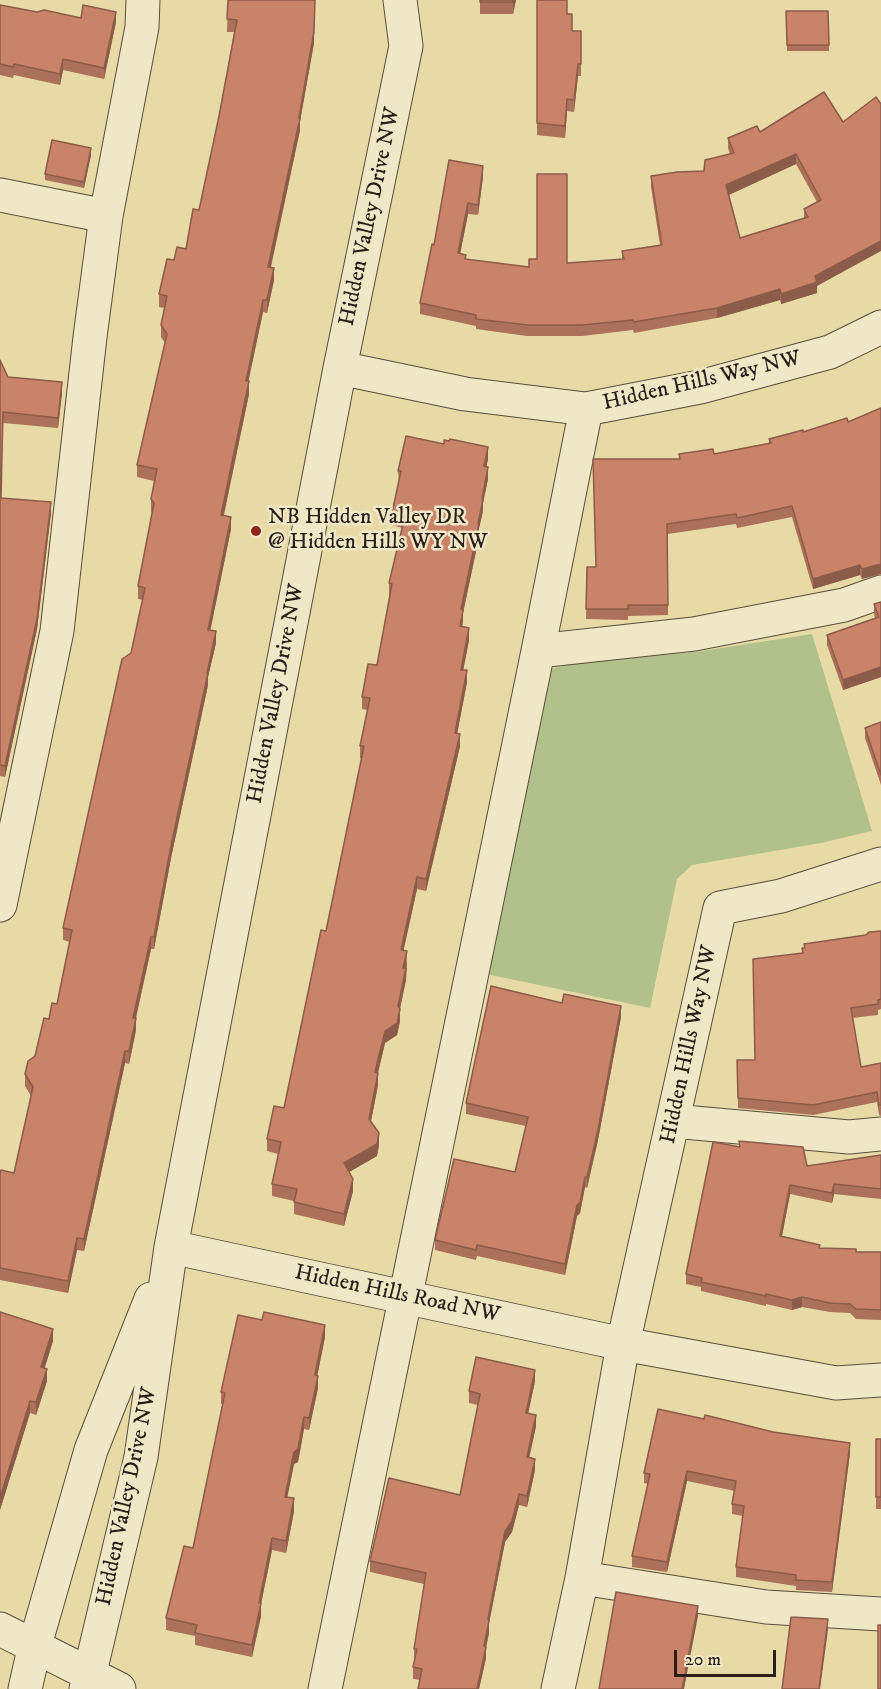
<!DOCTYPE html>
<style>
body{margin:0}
#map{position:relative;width:881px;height:1689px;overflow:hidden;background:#e8daa7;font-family:"IM FELL DW Pica",serif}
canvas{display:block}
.scale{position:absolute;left:674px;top:1650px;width:102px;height:27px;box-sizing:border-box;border:3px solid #2b1e19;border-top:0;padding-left:8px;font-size:18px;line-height:21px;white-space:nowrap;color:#2b1e19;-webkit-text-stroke:4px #f0e7c6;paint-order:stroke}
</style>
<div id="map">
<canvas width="881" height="1689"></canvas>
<div class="scale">20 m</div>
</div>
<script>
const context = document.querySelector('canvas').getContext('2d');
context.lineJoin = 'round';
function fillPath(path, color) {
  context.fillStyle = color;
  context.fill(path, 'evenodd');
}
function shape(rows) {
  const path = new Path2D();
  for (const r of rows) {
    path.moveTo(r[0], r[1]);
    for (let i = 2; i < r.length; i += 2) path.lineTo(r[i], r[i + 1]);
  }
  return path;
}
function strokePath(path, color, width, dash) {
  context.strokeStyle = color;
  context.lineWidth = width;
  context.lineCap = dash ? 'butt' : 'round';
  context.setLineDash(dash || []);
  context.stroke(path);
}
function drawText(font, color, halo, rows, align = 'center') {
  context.font = font + ' "IM FELL DW Pica",serif';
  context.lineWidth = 5;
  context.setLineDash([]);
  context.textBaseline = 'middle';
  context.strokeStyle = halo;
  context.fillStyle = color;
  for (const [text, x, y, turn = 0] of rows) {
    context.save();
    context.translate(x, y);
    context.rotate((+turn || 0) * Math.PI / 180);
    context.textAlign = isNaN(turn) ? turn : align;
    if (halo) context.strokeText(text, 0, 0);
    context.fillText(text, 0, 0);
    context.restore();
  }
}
fillPath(shape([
 [812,634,872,831,821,843,692,865,677,879,650,1008,486,974,546,670,566,665,702,651]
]), '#b0c18c');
const minor = shape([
 [0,195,106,216],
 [340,368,465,394,586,409,700,387,830,352,881,327],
 [538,651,694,634,844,605,881,592],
 [0,905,57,631,90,337,106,216,142,27,143,0],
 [673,1121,849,1137,881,1134],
 [171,1247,623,1344,836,1383,881,1380],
 [582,1578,766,1607,881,1614],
 [0,1629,119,1689],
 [25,1689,35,1645,91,1450,151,1299],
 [86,1689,141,1457,171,1247,340,368,406,46,400,0],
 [325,1689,538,651,586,409],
 [558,1689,582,1578,623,1344,720,908,781,896,881,864]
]);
strokePath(minor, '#5a4d3c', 35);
strokePath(minor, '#f0e7c6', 33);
fillPath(shape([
 [228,0,314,43,300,121,300,130,271,267,274,280,267,313,263,312,248,381,249,394,224,515,231,529,210,630,216,643,208,677,208,685,171,858,154,949,151,949,136,1018,136,1030,129,1064,125,1063,84,1251,77,1250,68,1293,0,1280,0,1173,14,1173,31,1096,25,1086,25,1074,35,1056,49,1019,57,1004,70,942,63,940,63,928,131,653,143,600,138,599,138,586,152,513,151,511,151,499,154,481,137,477,137,465,165,343,161,337,161,325,165,308,159,307,159,294,174,260,186,249,199,210,219,116,234,32,227,32],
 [480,0,516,0,513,14,480,14],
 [537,0,567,14,572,31,581,31,581,76,578,76,574,112,567,111,565,138,537,135],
 [0,5,37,12,116,22,104,79,63,70,60,85,14,75,13,78,0,75],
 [786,11,828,11,829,51,787,51],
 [824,92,817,293,781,304,780,300,717,318,634,333,633,330,582,336,527,336,476,329,476,326,420,314,420,303,434,245,483,177,478,215,468,214,460,254,466,259,529,267,567,263,622,259,622,251,660,245,651,187,651,176,704,171,730,154,728,148,728,138,760,132],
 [796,164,817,202,804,209,804,219,740,238,729,195],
 [91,155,84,188,45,180,45,174],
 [0,360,8,377,62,393,58,428,3,423,1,498,51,513,37,629,5,777,0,776],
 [881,408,862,579,860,575,813,589,792,517,737,528,736,524,668,534,668,615,628,616,628,620,586,619,587,567,595,567,679,459,679,454,714,454,769,443,769,439,848,422],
 [488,459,486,467,488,479,483,503,483,511,479,528,479,537,463,613,462,626,469,640,463,670,467,682,457,734,460,746,426,891,417,889,403,951,407,964,406,980,400,1008,400,1021,397,1035,385,1043,378,1073,378,1085,371,1121,379,1145,377,1156,349,1172,353,1191,344,1226,294,1214,294,1201,272,1196,272,1184,278,1154,267,1151,267,1139,284,1108,326,931,362,758,360,758,360,746,367,710,362,709,362,697,377,665,390,596,389,596,389,583,402,528,392,525,392,513,399,483,398,471],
 [881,602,881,677,843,690,827,645,827,635,875,618,874,614,874,604],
 [881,722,881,785,865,738,865,728],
 [881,931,881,1009,878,1010,878,1015,852,1018,861,1067,881,1063,881,1116,879,1115,877,1102,813,1115,738,1108,737,1060,755,1060,802,953,802,948,804,948,804,944,866,935],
 [621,1017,598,1140,587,1188,585,1187,580,1213,577,1216,565,1275,477,1256,476,1260,435,1250,435,1240,515,1172,526,1126,466,1114,466,1103],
 [881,1155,881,1199,834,1194,832,1203,790,1194,782,1236,820,1248,856,1252,881,1252,881,1320,856,1319,850,1313,830,1312,802,1307,792,1310,766,1304,766,1306,701,1291,701,1287,686,1284,686,1274,807,1166],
 [0,1312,53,1341,44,1369,47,1381,36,1415,30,1413,0,1510],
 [325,1337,317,1376,318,1388,309,1430,304,1429,298,1462,294,1464,287,1497,294,1511,286,1553,272,1550,261,1604,261,1616,252,1657,195,1645,195,1636,166,1630,166,1618,193,1548,223,1404,221,1404,221,1392],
 [535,1381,528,1413,536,1426,529,1458,535,1470,527,1507,519,1505,512,1532,505,1542,489,1623,489,1633,486,1647,486,1658,479,1689,418,1689,420,1680,413,1679,413,1667,415,1660,414,1660,414,1649,424,1584,370,1572,370,1561,460,1495,478,1405,469,1403,469,1391],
 [876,1439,881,1439,881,1509,876,1509],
 [850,1453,832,1592,796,1590,796,1586,736,1577,736,1567,743,1516,732,1514,732,1504,735,1491,687,1481,667,1572,632,1567,632,1556,648,1484,644,1483,644,1473]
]), '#ac715a');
fillPath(shape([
 [315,0,314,43,300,121,300,130,268,279,268,267,299,118],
 [513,0,516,0,513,14],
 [116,12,116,22,104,79,104,68],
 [63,59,63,70,60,85,60,74],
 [578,64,578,76,574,112,574,100],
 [567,99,567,111,565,138,565,126],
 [91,148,91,155,84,188,84,182],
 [796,154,796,164,726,196,726,185],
 [483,166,483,177,478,215,478,205],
 [468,203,468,214,458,264,458,253],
 [881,241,881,251,817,286,817,293,781,304,781,294,815,276],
 [274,268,274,280,267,313,267,300],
 [780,289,780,300,717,318,717,308],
 [263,300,263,312,246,393,246,381],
 [249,381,249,394,221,527,221,515],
 [62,382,62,393,58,428,58,418],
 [488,447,488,459,484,478,484,466],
 [488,467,488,479,483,503,483,511,479,528,479,537,463,613,463,622,460,638,461,609],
 [51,502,51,513,37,629,5,777,5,766],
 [231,517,231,529,208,642,208,630],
 [881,564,881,574,862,579,862,569],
 [860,565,860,575,813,589,813,579],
 [469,628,469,640,461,682,461,670],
 [216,631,216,643,208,677,208,685,171,858,154,949,154,937,171,846],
 [881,667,881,677,843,690,843,680],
 [467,670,467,682,455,745,455,733],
 [460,734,460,746,426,891,426,879],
 [417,877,417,889,401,962,401,950],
 [151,937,151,949,133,1030,133,1018],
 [407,951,406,980,398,1018,398,1006,403,968],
 [621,1006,621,1017,598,1140,587,1188,587,1177],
 [400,1009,400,1021,397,1035,385,1043,375,1085,375,1072,385,1031],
 [136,1018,136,1030,129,1064,129,1051],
 [125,1051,125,1063,84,1251,84,1239],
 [378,1073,378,1085,369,1131,369,1119],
 [379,1133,379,1145,377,1156,344,1175,344,1163],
 [585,1177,585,1187,580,1213,577,1216,565,1275,565,1264,577,1205],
 [353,1179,353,1191,344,1226,344,1214],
 [834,1184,834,1194,832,1203,832,1193],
 [790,1185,790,1194,780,1246,780,1236],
 [77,1238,77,1250,68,1293,68,1281],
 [802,1297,802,1307,792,1310,792,1300],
 [325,1325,325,1337,315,1387,315,1375],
 [53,1329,53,1341,41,1380,41,1367],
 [47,1369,47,1381,36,1415,36,1402],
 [535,1370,535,1381,526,1424,526,1413],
 [318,1376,318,1388,309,1430,309,1418],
 [30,1401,30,1413,0,1510,0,1498],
 [536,1415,536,1426,527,1468,527,1457],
 [304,1417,304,1429,298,1462,294,1464,285,1509,285,1497,294,1452],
 [850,1443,850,1453,832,1592,832,1582],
 [535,1459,535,1470,527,1507,527,1496],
 [687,1471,687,1481,667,1572,667,1562],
 [519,1494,519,1505,512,1532,505,1542,489,1623,489,1633,484,1658,484,1646,488,1619,505,1531],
 [294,1498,294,1511,286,1553,286,1541],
 [272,1538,272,1550,261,1604,261,1616,252,1657,252,1645,259,1603],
 [698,1606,698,1616,684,1689,682,1689],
 [828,1619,828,1630,820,1689,819,1689],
 [486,1647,486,1658,479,1689,477,1689]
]), '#8c5c4a');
const building = shape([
 [228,0,315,0,314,31,299,118,300,118,268,267,274,268,267,300,263,300,246,381,249,381,221,515,231,517,208,630,216,631,207,673,208,673,171,846,154,937,151,937,133,1018,136,1018,129,1051,125,1051,84,1239,77,1238,68,1281,0,1268,0,1173,1,1170,14,1173,33,1087,25,1074,28,1061,35,1056,44,1018,49,1019,52,1003,57,1004,72,930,63,928,122,659,131,653,145,588,138,586,154,503,151,499,157,469,137,465,167,334,161,325,167,296,159,294,167,259,174,260,177,247,186,249,193,209,199,210,219,116,237,20,227,19,228,0],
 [480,0,513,0,513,2,480,2,480,0],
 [537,0,567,0,567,14,572,14,572,31,581,31,581,64,578,64,574,100,567,99,565,126,537,123,537,0],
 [0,5,37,12,44,10,81,18,83,5,116,12,104,68,63,59,60,74,14,64,13,67,0,64,0,5],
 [786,11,828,11,829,45,787,45,786,11],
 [824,92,843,122,876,97,881,104,881,241,815,276,817,282,781,294,780,289,717,308,634,322,633,320,582,325,527,325,476,319,476,315,420,303,432,244,434,245,449,160,483,166,478,205,468,203,458,253,466,255,465,259,529,267,529,259,537,259,537,174,567,174,567,263,624,259,622,251,662,245,651,176,677,172,704,171,705,160,734,153,728,138,757,126,760,132,824,92],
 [796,154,821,200,804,209,808,217,740,238,726,185,796,154],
 [52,140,91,148,84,182,45,174,52,140],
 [0,360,8,377,62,382,58,418,3,412,1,498,51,502,37,619,5,766,0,765,0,360],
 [881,408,881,564,862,569,860,565,813,579,792,506,737,518,736,514,667,524,668,605,628,605,628,609,586,609,587,567,596,567,593,459,680,459,679,454,713,449,714,454,771,443,769,439,803,430,803,432,847,418,848,422,881,408],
 [406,436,444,444,444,440,449,441,450,439,488,447,484,466,488,467,482,499,483,499,478,524,479,524,461,609,463,610,460,626,469,628,461,670,467,670,455,733,460,734,426,879,417,877,401,950,407,951,403,968,406,968,398,1006,400,1009,397,1023,385,1031,375,1072,378,1073,369,1119,379,1133,377,1144,344,1163,353,1179,344,1214,294,1202,297,1189,272,1184,281,1142,267,1139,274,1106,284,1108,321,930,326,931,364,746,360,746,370,698,362,697,368,664,377,665,392,584,389,583,405,516,392,513,401,471,398,471,406,436],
 [881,602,881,667,843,680,827,635,879,617,874,604,881,602],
 [881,722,881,775,865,728,881,722],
 [881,931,881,999,878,1000,878,1004,851,1008,861,1067,881,1063,881,1105,879,1105,877,1092,813,1105,738,1098,737,1060,755,1060,753,959,803,953,802,948,805,948,804,944,866,935,869,932,881,931],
 [491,986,562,1003,564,994,621,1006,598,1130,587,1177,585,1177,580,1203,577,1205,565,1264,477,1245,476,1250,435,1240,454,1159,515,1172,528,1117,466,1103,491,986],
 [739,1141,803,1147,807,1166,881,1155,881,1189,834,1184,832,1193,790,1185,780,1236,820,1245,819,1248,856,1249,856,1252,881,1252,881,1310,856,1309,850,1304,830,1303,802,1297,792,1300,766,1294,766,1296,701,1282,702,1278,686,1274,713,1142,740,1147,739,1141],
 [0,1312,53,1329,41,1367,47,1369,36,1402,30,1401,0,1498,0,1312],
 [264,1312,325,1325,315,1375,318,1376,309,1418,304,1417,298,1449,294,1452,285,1497,294,1498,286,1541,272,1538,259,1603,261,1603,252,1645,195,1633,197,1625,166,1618,184,1546,193,1548,225,1393,221,1392,238,1315,262,1320,264,1312],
 [476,1357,535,1370,526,1413,536,1415,527,1457,535,1459,527,1496,519,1494,512,1521,505,1531,488,1619,489,1621,484,1646,486,1647,477,1689,418,1689,422,1669,413,1667,417,1649,414,1649,426,1573,370,1561,389,1478,460,1495,480,1394,469,1391,476,1357],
 [658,1409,704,1419,705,1415,773,1432,850,1443,832,1582,796,1580,796,1575,736,1567,744,1506,732,1504,736,1481,687,1471,667,1562,632,1556,650,1474,644,1473,658,1409],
 [876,1439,881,1439,881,1497,876,1497,876,1439],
 [616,1592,698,1606,682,1689,599,1689,616,1592],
 [791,1617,828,1619,819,1689,782,1689,791,1617],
 [878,1625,881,1625,881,1689,878,1689,878,1625]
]);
fillPath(building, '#c88369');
strokePath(building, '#8c5c4a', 1.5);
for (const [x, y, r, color] of [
 [256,531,6,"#8f2418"]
]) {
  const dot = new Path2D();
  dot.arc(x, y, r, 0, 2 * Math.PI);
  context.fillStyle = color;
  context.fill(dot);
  strokePath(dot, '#f0e7c6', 2);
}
drawText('22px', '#2b1e19', '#f0e7c6', [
 ["Hidden Valley Drive NW",371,217,-78],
 ["Hidden Hills Way NW",702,382,-13],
 ["Hidden Valley Drive NW",277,694,-79],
 ["Hidden Hills Way NW",690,1045,-78],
 ["Hidden Hills Road NW",397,1295,12],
 ["Hidden Valley Drive NW",128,1497,-78]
]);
drawText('22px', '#2b1e19', '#f0e7c6', [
 ["NB Hidden Valley DR",268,518],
 ["@ Hidden Hills WY NW",268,543]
], 'left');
</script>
